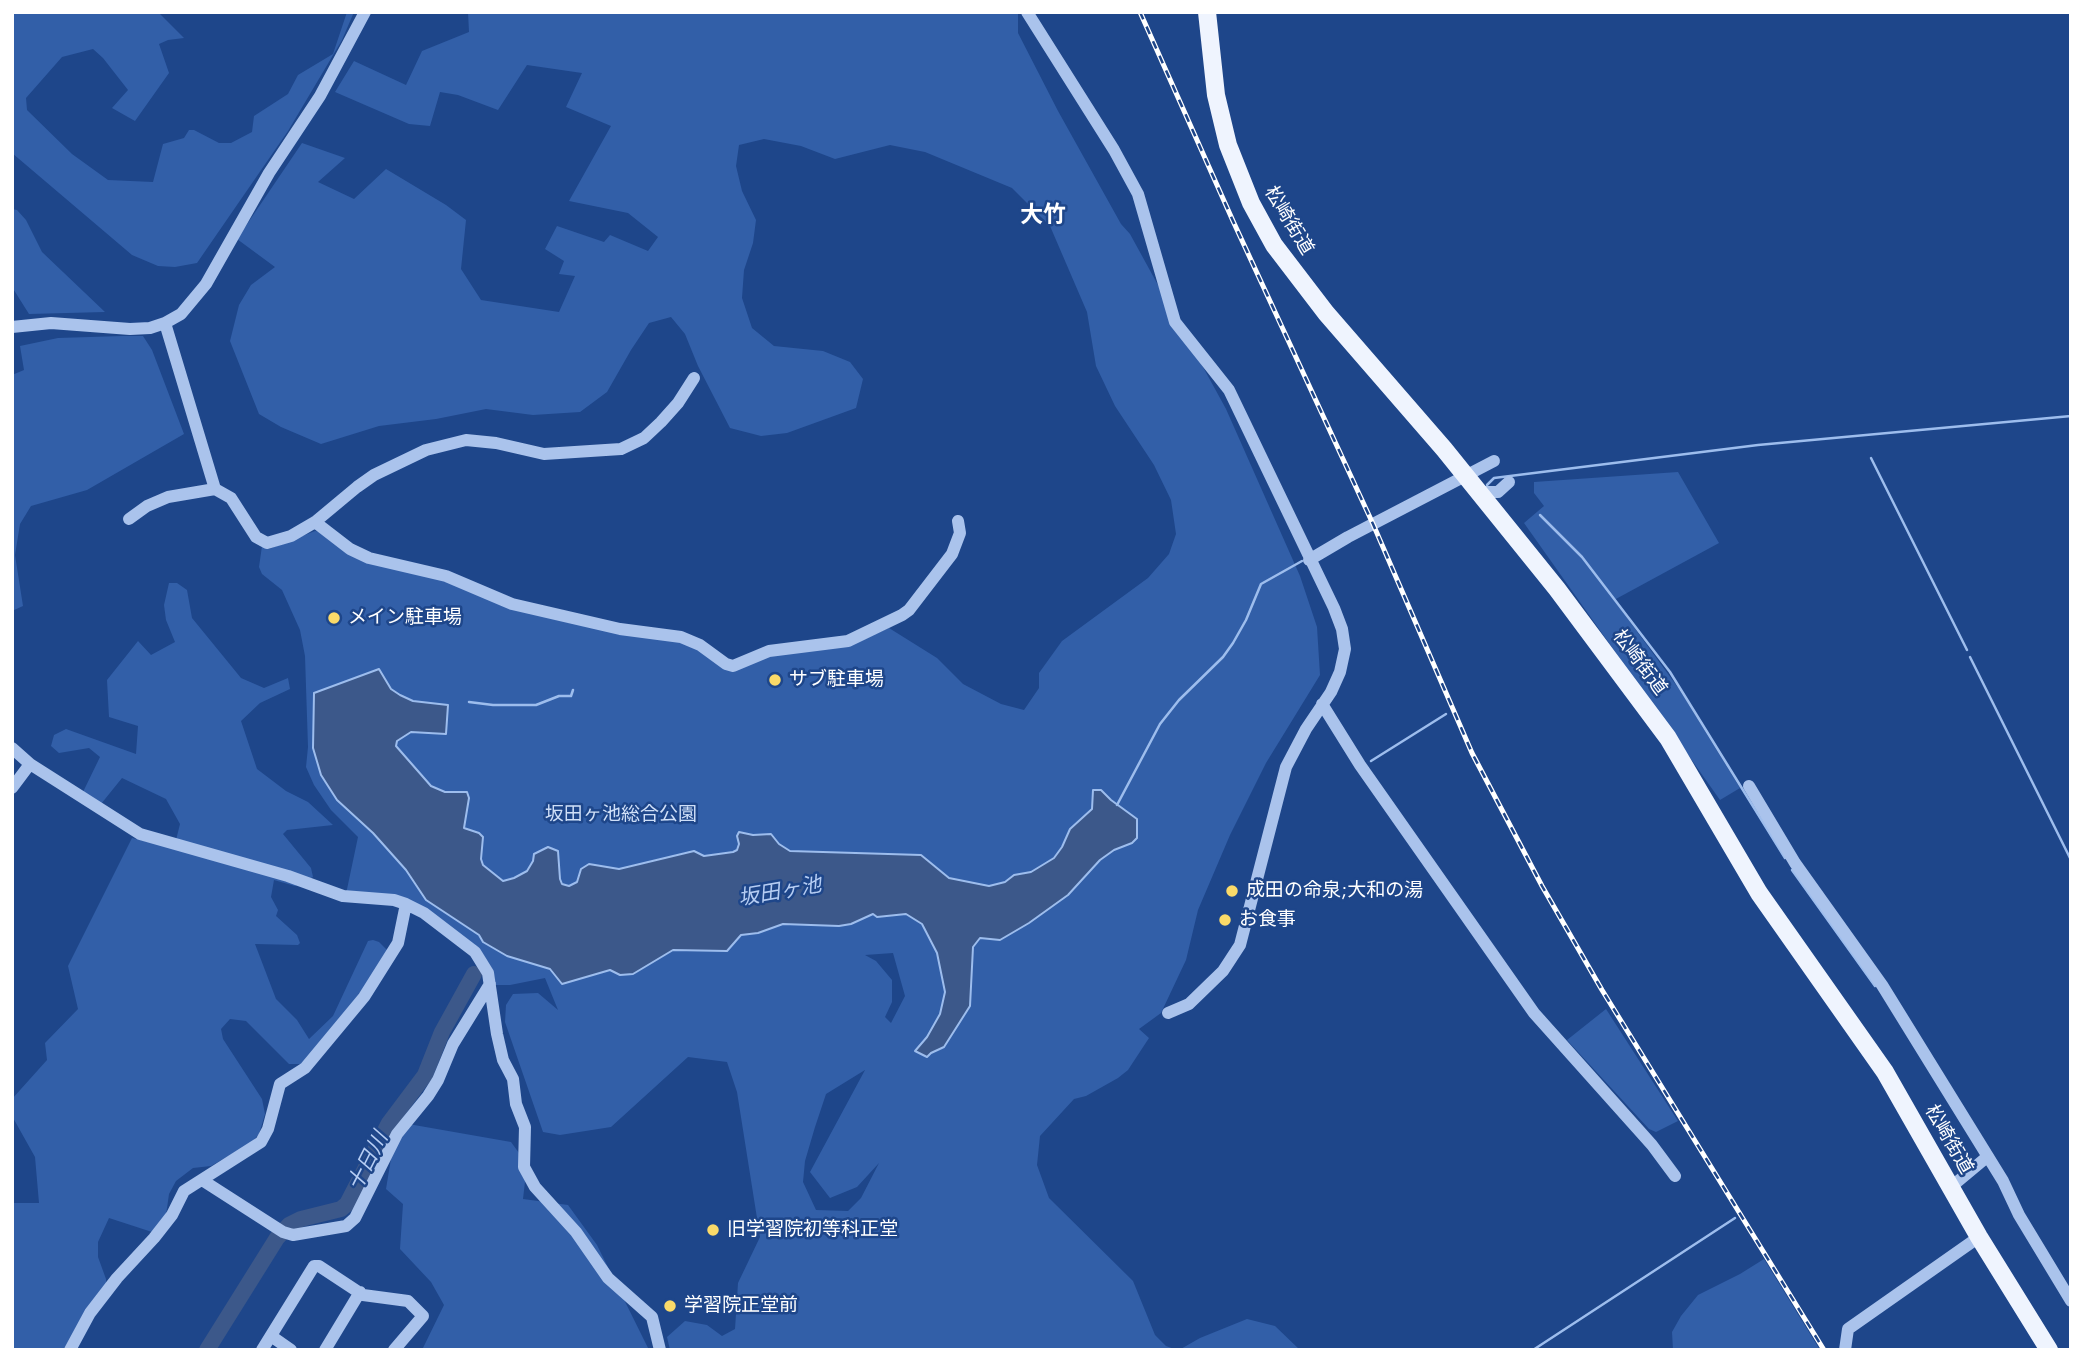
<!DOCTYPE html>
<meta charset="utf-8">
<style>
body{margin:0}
#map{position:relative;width:2083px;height:1362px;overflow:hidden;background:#1e468a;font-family:Jost,sans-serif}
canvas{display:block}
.frame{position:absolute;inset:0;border:14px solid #fff;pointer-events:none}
</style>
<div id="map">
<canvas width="2083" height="1362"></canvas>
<div class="frame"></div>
</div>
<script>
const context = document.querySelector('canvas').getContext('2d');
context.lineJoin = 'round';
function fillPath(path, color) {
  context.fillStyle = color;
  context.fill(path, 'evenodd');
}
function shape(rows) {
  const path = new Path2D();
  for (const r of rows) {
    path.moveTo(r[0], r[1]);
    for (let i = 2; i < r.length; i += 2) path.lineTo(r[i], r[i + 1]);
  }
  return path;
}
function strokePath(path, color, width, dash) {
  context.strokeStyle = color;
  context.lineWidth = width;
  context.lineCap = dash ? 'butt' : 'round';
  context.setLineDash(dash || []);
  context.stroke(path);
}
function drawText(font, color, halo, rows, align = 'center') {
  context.font = font + ' Jost,"Noto Sans JP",sans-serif';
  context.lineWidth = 5;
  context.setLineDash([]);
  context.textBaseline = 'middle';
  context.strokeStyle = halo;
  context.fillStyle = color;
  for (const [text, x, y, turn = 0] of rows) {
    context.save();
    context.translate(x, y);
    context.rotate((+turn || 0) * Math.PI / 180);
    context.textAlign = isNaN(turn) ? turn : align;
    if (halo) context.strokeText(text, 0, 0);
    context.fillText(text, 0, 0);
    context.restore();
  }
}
fillPath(shape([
 [12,12,158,12,184,38,168,40,159,44,169,73,135,121,112,108,128,90,103,58,93,49,62,57,26,98,27,110,72,154,108,180,153,182,163,144,184,138,189,130,194,130,219,143,231,143,252,132,254,116,288,94,298,75,333,54,347,12,354,12,342,40,288,131,197,263,175,267,158,266,132,255,12,153],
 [468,12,1018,12,1018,33,1058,111,1121,224,1130,234,1226,409,1300,576,1317,627,1320,675,1266,763,1230,835,1198,910,1186,960,1161,1013,1139,1029,1149,1038,1128,1070,1118,1078,1086,1096,1074,1099,1040,1136,1037,1165,1049,1198,1133,1281,1155,1335,1166,1346,1177,1350,670,1350,667,1337,685,1321,707,1325,722,1336,735,1329,738,1283,760,1237,737,1092,727,1062,688,1057,611,1127,560,1135,543,1132,505,1022,506,1005,513,994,538,993,558,1010,545,978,510,985,496,985,493,970,479,948,435,916,346,894,358,837,331,810,314,785,306,767,308,747,305,656,300,630,282,590,262,574,259,567,262,546,269,549,315,531,322,532,336,545,444,581,679,641,703,652,722,666,770,655,849,646,889,628,937,658,963,684,1001,704,1024,710,1039,688,1039,673,1062,641,1148,578,1169,554,1176,534,1171,500,1154,465,1115,406,1096,366,1087,312,1050,226,1012,188,925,152,890,145,835,159,801,146,764,139,739,145,736,166,742,191,756,220,753,243,744,270,742,298,752,328,774,346,823,351,850,362,863,379,856,408,787,433,761,436,730,428,698,366,685,334,671,317,649,323,631,350,607,392,580,412,533,415,486,409,436,419,379,426,321,444,281,427,259,414,230,341,239,305,251,285,275,267,237,239,302,143,345,158,318,182,354,199,386,169,446,205,466,220,461,269,481,300,559,312,575,276,559,274,564,261,545,249,557,226,604,242,610,235,648,251,658,237,628,213,569,201,611,126,566,107,582,73,527,65,498,110,458,95,440,92,430,126,409,124,335,92,354,61,406,85,422,51,469,32],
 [893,953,905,996,891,1023,885,1017,892,1002,892,980,876,961,865,955],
 [865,1070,810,1172,830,1198,857,1187,879,1163,861,1198,848,1211,816,1210,803,1182,805,1161,815,1127,826,1094],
 [12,209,17,210,26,220,42,252,105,312,29,314,12,287],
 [122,336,143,336,152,350,184,434,87,490,31,506,20,524,15,555,23,606,12,611,12,375,24,370,20,346,58,338],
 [1678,472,1719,543,1614,600,1679,689,1740,788,1720,800,1524,523,1544,506,1534,493,1534,482],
 [169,583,177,583,187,590,192,618,241,678,264,688,288,678,290,689,260,703,241,721,257,769,286,791,308,802,333,825,287,830,283,834,311,868,313,877,295,886,274,880,271,897,278,910,276,916,297,935,300,943,298,945,255,944,276,999,297,1020,309,1039,333,1016,368,941,373,940,379,942,387,950,361,994,304,1064,289,1064,246,1021,230,1019,221,1029,223,1039,262,1099,265,1114,259,1134,251,1143,211,1166,193,1168,176,1181,169,1194,166,1215,152,1232,109,1218,98,1242,98,1257,106,1279,106,1284,63,1350,12,1350,12,1203,39,1203,35,1157,12,1116,12,1099,47,1060,45,1043,78,1009,68,966,132,838,174,848,180,824,166,799,122,778,101,804,83,792,100,757,89,748,59,753,51,746,54,735,66,729,136,754,138,726,109,717,107,680,138,641,151,655,175,642,166,620,164,605],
 [1606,1009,1678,1121,1656,1132,1649,1129,1567,1040],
 [397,1122,511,1142,527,1164,523,1199,568,1205,597,1245,649,1350,422,1350,444,1305,431,1282,400,1249,403,1204,386,1189],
 [1764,1259,1820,1350,1673,1350,1672,1332,1681,1316,1698,1295,1740,1274],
 [1247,1319,1275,1326,1300,1350,1179,1350,1200,1338]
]), '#325fa8');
const water = shape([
 [379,669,391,689,400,695,413,701,448,705,446,734,411,732,397,741,396,746,431,786,445,792,467,792,469,798,464,828,479,833,483,837,481,859,483,865,503,881,514,878,527,871,533,861,534,854,548,847,558,851,560,879,562,884,569,886,577,882,581,869,589,864,619,869,694,851,704,856,733,852,737,850,739,844,737,836,739,832,753,835,771,834,779,844,790,851,921,855,949,878,989,886,1005,882,1014,875,1031,872,1054,858,1062,847,1070,829,1092,809,1093,790,1101,790,1111,800,1137,819,1137,838,1132,843,1114,850,1100,860,1068,895,1029,923,1000,940,980,938,973,947,970,1006,944,1047,931,1053,927,1057,915,1051,927,1037,940,1014,945,992,937,953,922,924,906,914,877,917,873,914,851,924,839,926,783,924,758,933,741,935,727,951,673,950,633,974,620,975,610,970,562,984,550,969,507,956,483,942,479,935,426,900,406,870,373,833,337,800,321,775,313,748,314,693,379,669]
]);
fillPath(water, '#3c588a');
strokePath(water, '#9dbded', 2);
strokePath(shape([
 [1871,458,1967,650],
 [1487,485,1494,478,1758,445,2071,416],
 [1540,515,1582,557,1670,672,1785,858],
 [1970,657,2071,860],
 [469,702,493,705,536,705,559,696,571,696,573,690],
 [1371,761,1446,714],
 [1117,805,1160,724,1179,700,1223,657,1233,643,1246,620,1261,584,1302,561],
 [1792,870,1875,986],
 [1533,1350,1735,1218]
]), '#9dbded', 2.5);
strokePath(shape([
 [207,1350,277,1238,289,1225,301,1219,341,1209,347,1204,389,1123,425,1075,442,1032,474,974]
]), '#3c588a', 16);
strokePath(shape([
 [1027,12,1114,150,1138,194,1175,322,1229,390,1334,608,1342,629,1345,649,1340,672,1331,692,1306,729,1286,767,1240,945,1223,971,1189,1004,1168,1013],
 [165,323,215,489,231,498,256,537,267,543,291,536,315,522,357,487,374,475,426,450,466,440,496,443,544,454,621,449,644,438,661,422,678,403,694,378],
 [12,327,51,323,130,329,150,328,165,323,181,314,206,284,269,173,320,96,365,12],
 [1478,492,1498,492,1509,482],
 [129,519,147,506,168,497,215,489],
 [315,522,350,549,369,558,446,576,512,604,620,629,681,637,700,645,726,664,733,666,769,651,848,641,902,615,909,610,952,554,960,533,958,521],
 [1309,560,1348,537,1494,461],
 [1322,704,1360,765,1534,1013,1652,1145,1675,1176],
 [12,748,30,764,140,834,288,876,343,896,394,900,406,904,424,913,475,952,488,973,497,1034,503,1060,513,1079,516,1104,525,1127,524,1167,535,1187,576,1232,608,1278,652,1317,660,1350],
 [1749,786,1795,863,1882,985,2003,1181,2019,1215,2071,1301],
 [12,788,30,764],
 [202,1180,283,1232,293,1235,346,1226,355,1218,397,1134,428,1096,438,1080,453,1044,490,984],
 [1951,1187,1987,1157],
 [271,1336,291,1350],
 [70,1350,90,1313,117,1278,154,1238,172,1215,184,1191,261,1142,268,1129,280,1084,305,1068,364,997,398,943,406,904],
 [262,1350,314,1266,319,1266,363,1295,408,1301,423,1316,394,1350],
 [325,1350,360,1292],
 [1845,1350,1848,1329,1979,1237]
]), '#aac3ec', 12);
strokePath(shape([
 [1207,12,1216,95,1228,145,1251,203,1274,245,1326,313,1444,449,1557,589,1668,738,1759,893,1885,1072,1979,1237,2049,1350]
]), '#eff4fe', 18);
const rail = shape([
 [1140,12,1233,221,1373,524,1472,753,1542,886,1602,990,1824,1350]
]);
strokePath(rail, '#fff', 5);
strokePath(rail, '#1e468a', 2.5, [8]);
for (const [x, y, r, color] of [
 [334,618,7,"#fada69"],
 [775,680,7,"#fada69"],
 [1232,891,7,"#fada69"],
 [1225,920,7,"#fada69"],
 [713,1230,7,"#fada69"],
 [670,1306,7,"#fada69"]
]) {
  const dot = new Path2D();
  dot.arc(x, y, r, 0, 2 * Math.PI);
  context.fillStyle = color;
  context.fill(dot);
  strokePath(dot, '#1e468a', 2.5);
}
drawText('19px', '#fff', '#1e468a', [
 ["松崎街道",1288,221,59],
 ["松崎街道",1639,663,53],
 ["松崎街道",1948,1140,60]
]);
drawText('19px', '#fff', '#1e468a', [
 ["メイン駐車場",348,618],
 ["サブ駐車場",789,680],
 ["成田の命泉;大和の湯",1246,891],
 ["お食事",1239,920],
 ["旧学習院初等科正堂",727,1230],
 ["学習院正堂前",684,1306]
], 'left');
drawText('19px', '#cfdff8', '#1e468a', [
 ["坂田ヶ池総合公園",621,815]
]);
drawText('italic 21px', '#b6cdf3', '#1e468a', [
 ["坂田ヶ池",780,893,-10],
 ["十日川",369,1162,-63]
]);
drawText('bold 23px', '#fff', '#1e468a', [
 ["大竹",1043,216]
]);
</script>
